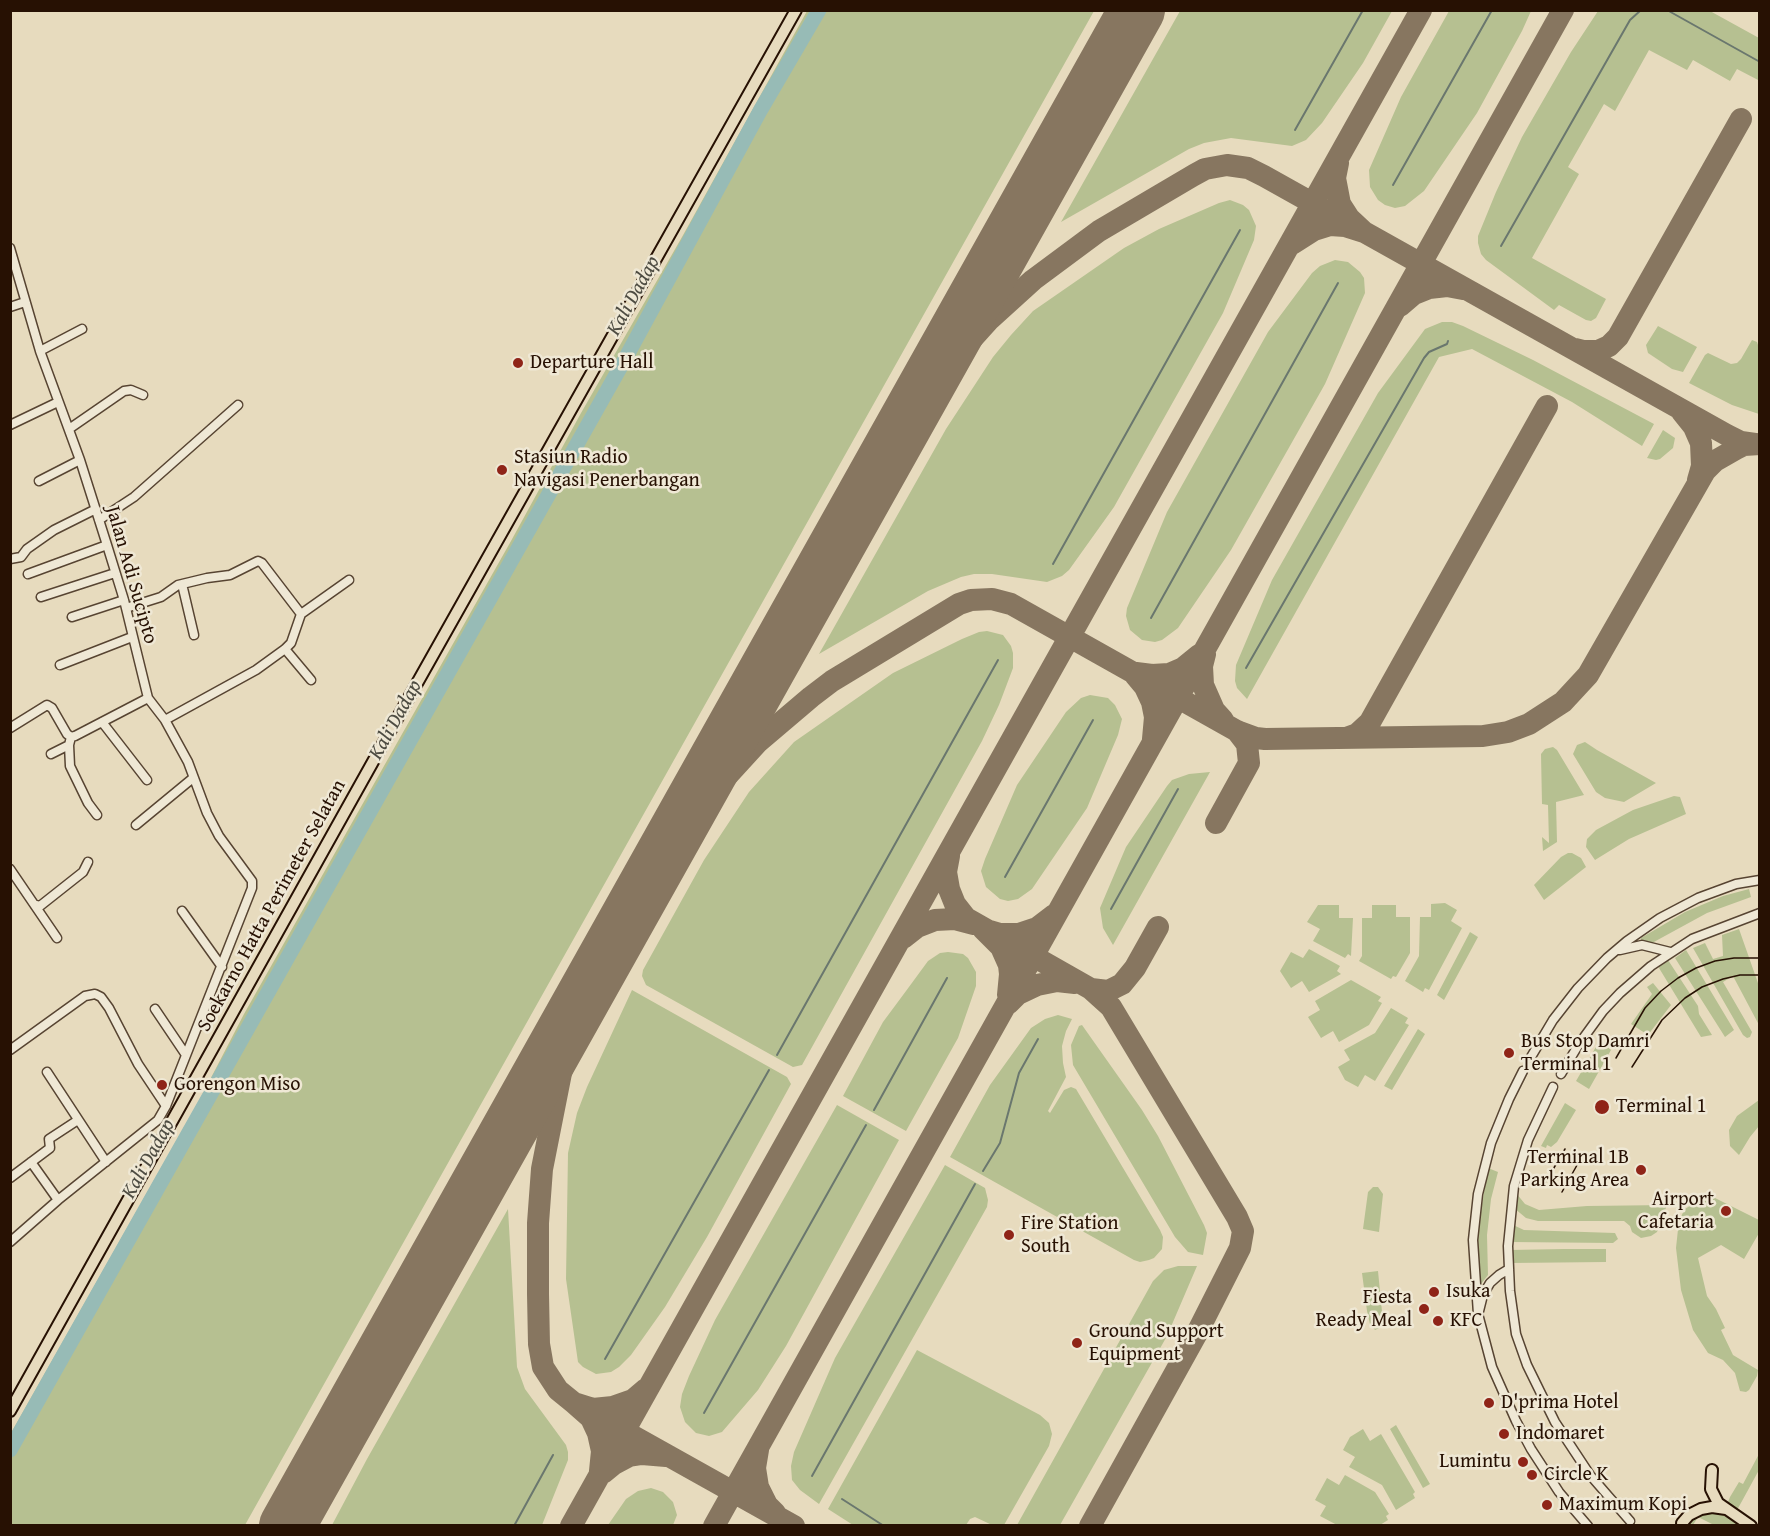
<!DOCTYPE html>
<style>
body{margin:0}
#map{position:relative;width:1770px;height:1536px;overflow:hidden;background:#e7dbbe;font-family:"Gentium Book Plus",serif}
canvas{display:block}
.frame{position:absolute;inset:0;border:12px solid #271103;pointer-events:none}
</style>
<div id="map">
<canvas width="1770" height="1536"></canvas>
<div class="frame"></div>
</div>
<script>
const context = document.querySelector('canvas').getContext('2d');
context.lineJoin = 'round';
function fillPath(path, color) {
  context.fillStyle = color;
  context.fill(path, 'evenodd');
}
function shape(rows) {
  const path = new Path2D();
  for (const r of rows) {
    path.moveTo(r[0], r[1]);
    for (let i = 2; i < r.length; i += 2) path.lineTo(r[i], r[i + 1]);
  }
  return path;
}
function strokePath(path, color, width, dash) {
  context.strokeStyle = color;
  context.lineWidth = width;
  context.lineCap = dash ? 'butt' : 'round';
  context.setLineDash(dash || []);
  context.stroke(path);
}
function drawText(font, color, halo, rows, align = 'center') {
  context.font = font + ' "Gentium Book Plus",serif';
  context.lineWidth = 5;
  context.setLineDash([]);
  context.textBaseline = 'middle';
  context.strokeStyle = halo;
  context.fillStyle = color;
  for (const [text, x, y, turn = 0] of rows) {
    context.save();
    context.translate(x, y);
    context.rotate((+turn || 0) * Math.PI / 180);
    context.textAlign = isNaN(turn) ? turn : align;
    if (halo) context.strokeText(text, 0, 0);
    context.fillText(text, 0, 0);
    context.restore();
  }
}
fillPath(shape([
 [807,11,1094,11,245,1525,11,1525,11,1433,200,1099,244,1014,511,541,581,413,682,237],
 [1180,11,1392,11,1363,63,1322,123,1306,140,1292,146,1231,138,1204,143,1189,149,1061,222],
 [1449,11,1531,11,1522,31,1477,113,1424,191,1405,206,1395,208,1385,205,1378,200,1370,187,1369,170,1401,97],
 [1598,11,1710,11,1759,38,1760,81,1737,69,1730,81,1693,60,1687,70,1649,50,1615,111,1604,104,1568,167,1579,174,1532,258,1606,299,1596,318,1591,321,1586,320,1559,305,1554,310,1486,260,1481,254,1478,243,1478,236,1496,192,1522,137,1571,52],
 [1230,200,1243,205,1249,210,1256,226,1254,240,1223,313,1114,507,1069,570,1062,576,1047,582,992,574,974,574,961,577,928,591,819,654,946,429,993,357,1011,335,1033,311,1124,248,1159,229,1219,203],
 [1335,260,1348,262,1360,272,1364,278,1365,293,1325,384,1231,550,1178,628,1162,640,1155,642,1142,640,1130,630,1126,616,1127,608,1167,512,1268,332,1312,273,1320,266],
 [1442,322,1452,322,1463,326,1533,360,1654,424,1642,446,1572,402,1472,349,1439,357,1247,699,1237,688,1235,681,1236,665,1272,580,1378,393,1425,329],
 [1658,326,1697,347,1683,372,1672,369,1648,353,1646,345],
 [1752,340,1757,342,1759,348,1759,414,1732,405,1689,383,1705,355,1708,353,1731,364,1737,363,1741,359],
 [1663,430,1675,438,1673,448,1660,459,1656,460,1647,458],
 [987,631,1003,635,1011,646,1013,653,1013,668,999,705,982,741,802,1065,793,1067,646,985,642,976,643,970,704,860,749,792,794,742,893,673,962,639,979,632],
 [1090,695,1108,698,1115,705,1122,719,1118,735,1087,808,1032,889,1018,899,1008,901,1000,899,986,887,981,871,985,859,1017,785,1066,712,1081,698],
 [1585,742,1597,750,1656,783,1624,802,1605,798,1596,792,1573,754,1577,745],
 [1553,747,1557,750,1584,795,1556,802,1557,842,1543,851,1542,837,1549,843,1548,805,1542,804,1541,754,1545,749],
 [1210,772,1113,945,1103,928,1100,908,1126,847,1167,786,1172,780,1189,774],
 [1674,796,1680,797,1686,814,1629,839,1595,860,1586,847,1587,839,1596,830,1633,810],
 [1572,853,1581,858,1586,867,1544,900,1534,885,1561,857,1568,853],
 [1749,889,1751,897,1707,913,1652,943,1641,941,1641,938,1685,912,1723,896],
 [1445,903,1457,910,1451,921,1462,928,1429,990,1425,988,1423,992,1405,981,1419,956,1420,917,1431,917,1431,904],
 [1318,905,1339,905,1339,918,1353,918,1351,956,1348,954,1345,958,1313,941,1320,929,1307,922],
 [1372,905,1396,905,1396,917,1410,917,1410,953,1396,977,1393,976,1391,979,1359,961,1362,956,1362,918,1372,918],
 [1739,929,1759,986,1759,1025,1733,976,1723,982,1752,1032,1750,1037,1747,1038,1743,1035,1693,948,1705,943,1713,959,1723,956,1722,935],
 [1470,932,1478,937,1444,1000,1437,995],
 [1309,949,1340,966,1337,971,1341,974,1309,992,1302,981,1291,988,1280,971,1291,952,1303,958],
 [1686,950,1734,1030,1725,1037,1675,958],
 [948,952,963,954,968,958,976,972,976,986,958,1038,906,1131,843,1096,883,1022,906,991,928,961,940,953],
 [1668,960,1698,1006,1699,1014,1712,1035,1701,1037,1659,968,1660,965],
 [1351,980,1381,997,1378,1001,1382,1003,1369,1025,1339,1042,1333,1031,1321,1038,1308,1017,1320,1010,1315,1001],
 [1653,983,1671,1005,1648,1035,1631,1024,1652,994,1647,987],
 [632,990,787,1077,791,1084,707,1237,665,1307,631,1355,619,1367,611,1372,596,1374,583,1367,578,1362,566,1279,568,1153,577,1113,587,1087],
 [1391,1008,1408,1018,1405,1023,1409,1025,1375,1081,1365,1075,1358,1087,1345,1080,1338,1067,1350,1060,1344,1050,1375,1033],
 [1058,1015,1072,1019,1066,1031,1062,1046,1063,1063,1066,1077,1048,1111,1050,1113,1064,1090,1071,1087,1076,1089,1160,1230,1163,1237,1162,1249,1154,1258,1149,1260,1140,1262,1134,1260,950,1157,990,1085,1031,1028,1045,1019],
 [1082,1025,1142,1110,1158,1136,1204,1225,1207,1233,1203,1255,1188,1252,1175,1237,1073,1065,1071,1045,1079,1026],
 [1418,1029,1425,1034,1392,1090,1384,1086],
 [1600,1040,1611,1050,1589,1089,1576,1081],
 [1759,1100,1759,1126,1750,1137,1739,1155,1730,1146,1729,1130,1737,1116],
 [1565,1103,1576,1110,1557,1142,1551,1147,1547,1145,1546,1148,1541,1146],
 [837,1105,899,1140,786,1346,758,1390,722,1432,709,1436,696,1433,685,1422,680,1407,682,1394,689,1376,715,1320],
 [945,1165,985,1188,988,1200,987,1207,819,1504,800,1490,792,1480,791,1466,794,1452,835,1358],
 [1488,1168,1498,1172,1491,1199,1487,1235,1488,1275,1481,1284,1479,1283,1477,1254,1479,1223],
 [1373,1187,1378,1187,1383,1194,1379,1232,1363,1229,1368,1192],
 [1516,1193,1525,1204,1539,1210,1587,1206,1667,1205,1657,1232,1651,1236,1641,1238,1632,1232,1630,1226,1624,1221,1538,1221,1526,1218,1514,1208],
 [1702,1198,1715,1198,1759,1220,1759,1233,1744,1259,1721,1245,1698,1258,1707,1296,1716,1309,1725,1328,1721,1330,1733,1355,1758,1370,1757,1376,1749,1390,1746,1392,1740,1391,1735,1373,1723,1360,1708,1353,1693,1330,1681,1290,1676,1248,1679,1220,1685,1209],
 [508,1209,517,1367,525,1389,566,1445,568,1452,568,1460,542,1525,332,1525,367,1459],
 [1511,1224,1524,1230,1615,1233,1618,1239,1613,1243,1511,1242],
 [1564,1249,1606,1249,1606,1262,1510,1263,1510,1250],
 [1178,1266,1197,1266,1167,1336,1060,1525,1017,1525,1153,1281,1164,1270],
 [1378,1271,1383,1322,1382,1327,1375,1330,1370,1324,1367,1311,1362,1273],
 [917,1350,1040,1415,1049,1423,1052,1434,1049,1446,1004,1525,992,1525,975,1517,970,1519,966,1525,853,1525,828,1509],
 [1396,1425,1430,1484,1423,1488,1390,1429],
 [1363,1429,1370,1441,1381,1434,1415,1492,1413,1494,1415,1498,1396,1510,1382,1485,1349,1467,1355,1457,1343,1450,1350,1437],
 [1759,1454,1759,1470,1736,1512,1726,1507,1730,1497,1739,1482,1743,1484],
 [1345,1475,1375,1492,1389,1514,1386,1516,1388,1520,1380,1525,1337,1525,1320,1516,1326,1506,1315,1500,1327,1478,1339,1485],
 [651,1488,663,1492,673,1502,677,1515,673,1525,608,1525,626,1499,638,1491],
 [1716,1511,1742,1525,1714,1525,1698,1517,1693,1525,1687,1526,1693,1516]
]), '#b6c091');
strokePath(shape([
 [1667,10,1760,62],
 [1295,130,1363,10],
 [1393,185,1492,10],
 [1501,246,1630,20,1641,10],
 [1053,564,1240,230],
 [1151,618,1338,283],
 [1246,668,1424,358,1429,352,1447,344,1448,341],
 [1005,877,1093,720],
 [1111,909,1178,789],
 [777,1055,998,660],
 [874,1110,947,978],
 [983,1171,1000,1143,1019,1073,1038,1039],
 [605,1359,769,1070],
 [704,1413,866,1125],
 [812,1476,975,1184],
 [842,1499,884,1526],
 [514,1526,553,1455],
 [644,1526,644,1525]
]), '#6a776e', 2);
strokePath(shape([
 [10,1450,625,359,760,111,819,10]
]), '#97bbb6', 15);
strokePath(shape([
 [1292,244,1314,230,1330,225,1345,226,1364,232,1349,218,1340,204,1335,178,1338,163],
 [1400,306,1414,294,1429,288,1447,286,1463,289],
 [1575,349,1583,351,1598,351,1609,346,1618,337,1741,119],
 [1682,412,1694,427,1701,443,1702,466,1698,480],
 [891,449,944,370,990,319,1033,280,1099,231,1194,175,1205,169,1227,165,1248,168,1264,176,1727,435,1741,442,1755,444],
 [1205,654,1202,666,1203,685,1214,710,1223,720],
 [1136,673,1152,675,1169,674,1183,668,1199,655],
 [1135,675,1145,687,1152,702,1155,717,1153,739],
 [1346,738,1357,734,1370,722,1547,406],
 [1216,823,1249,763,1247,744,1237,731],
 [949,856,946,872,949,889,955,904,966,918,1091,989,1111,1007,1237,1217,1243,1231,1240,1248,1196,1335,1090,1526],
 [639,897,682,831,705,800,758,742,811,697,832,681,959,604,971,600,992,599,1011,604,1237,731,1256,738,1265,739,1483,736,1508,732,1529,724,1563,702,1588,675,1705,471,1715,461,1736,449,1744,445,1760,444],
 [903,938,917,927,935,920,955,919,974,924],
 [601,965,578,1023,561,1073,542,1169,538,1223,538,1294,539,1344,543,1367,558,1390,574,1403,794,1526],
 [1091,989,1108,991,1122,984,1135,968,1158,927],
 [1008,995,1010,974,1009,965,1001,947,983,929,1000,934,1019,934,1037,928,1054,915],
 [1009,1003,1018,994,1037,985,1057,981,1075,983],
 [758,1450,755,1468,758,1487,767,1505,775,1513],
 [600,1471,602,1451,598,1433,591,1418,574,1403,593,1409,613,1407,633,1400,646,1389],
 [603,1473,614,1464,629,1456,642,1454,666,1456],
 [294,1526,307,1490],
 [571,1526,1421,10],
 [714,1526,1563,10]
]), '#877660', 22);
strokePath(shape([
 [287,1526,1137,10]
]), '#877660', 56);
const minor = shape([
 [10,248,40,351,80,460,107,545,124,600,148,698,165,720,188,762,207,813,219,836,252,881,252,888,166,1106,158,1120,58,1200,10,1242],
 [10,307,25,302],
 [40,351,82,329],
 [10,425,58,402],
 [69,429,124,391,131,390,143,395],
 [39,481,80,460],
 [99,520,134,497,238,405],
 [10,559,21,557,27,549,54,530,96,509],
 [28,574,107,545],
 [182,584,194,635],
 [41,597,115,573],
 [126,608,161,597,178,585,207,578,230,575,258,561,262,563,301,614],
 [301,614,349,580],
 [72,617,124,600],
 [285,649,311,680],
 [60,665,132,637],
 [165,720,256,670,285,649,291,643,301,614],
 [102,722,147,780],
 [10,728,47,705,52,708,67,734,71,737,75,736,148,698],
 [71,737,69,745,70,766,88,803,97,815],
 [51,754,69,745],
 [136,825,193,778],
 [10,869,57,938],
 [36,905,40,906,83,872,88,862],
 [182,911,222,967],
 [1620,950,1642,945,1670,952],
 [155,1009,186,1055],
 [10,1050,85,996,95,994,101,997,109,1008,138,1064,166,1106],
 [1531,1057,1553,1020,1578,988,1607,958,1627,941,1660,918,1698,898,1736,884,1760,880],
 [1523,1071,1509,1099,1491,1143,1478,1194,1473,1240,1478,1314,1492,1367,1516,1421,1531,1449,1559,1492,1588,1526],
 [47,1072,106,1162],
 [1561,1074,1579,1044,1603,1011,1620,993,1651,966,1692,939,1760,913],
 [1553,1087,1528,1140,1514,1186,1508,1246,1510,1291,1516,1334,1527,1365,1555,1422,1590,1475,1630,1521],
 [31,1162,58,1200],
 [10,1178,50,1148,49,1139,78,1120],
 [1479,1311,1483,1295,1490,1283,1499,1275,1509,1269]
]);
const major = shape([
 [10,1411,389,733,796,10],
 [1712,1470,1711,1489,1718,1503,1751,1526],
 [1682,1523,1689,1515,1701,1509,1712,1507,1726,1509]
]);
strokePath(minor, '#574432', 11);
strokePath(major, '#271103', 14);
strokePath(minor, '#efe8d5', 8);
strokePath(major, '#e7dbbe', 10);
strokePath(shape([
 [1616,1058,1645,1008,1661,991,1678,978,1696,968,1715,961,1734,958,1760,958],
 [1632,1067,1662,1020,1685,998,1702,987,1723,979,1740,975,1760,975],
 [1545,1183,1565,1149],
 [1562,1192,1581,1158]
]), '#271103', 1.5);
for (const [x, y, r, color] of [
 [518,363,6,"#8f2418"],
 [502,470,6,"#8f2418"],
 [1509,1053,6,"#8f2418"],
 [162,1085,6,"#8f2418"],
 [1602,1107,8,"#8f2418"],
 [1641,1170,6,"#8f2418"],
 [1726,1211,6,"#8f2418"],
 [1009,1235,6,"#8f2418"],
 [1434,1292,6,"#8f2418"],
 [1424,1309,6,"#8f2418"],
 [1438,1321,6,"#8f2418"],
 [1077,1343,6,"#8f2418"],
 [1489,1403,6,"#8f2418"],
 [1504,1434,6,"#8f2418"],
 [1523,1462,6,"#8f2418"],
 [1532,1475,6,"#8f2418"],
 [1547,1505,6,"#8f2418"]
]) {
  const dot = new Path2D();
  dot.arc(x, y, r, 0, 2 * Math.PI);
  context.fillStyle = color;
  context.fill(dot);
  strokePath(dot, '#efe8d5', 2);
}
drawText('20px', '#271103', '#efe8d5', [
 ["Departure Hall",530,363],
 ["Stasiun Radio",514,458],
 ["Navigasi Penerbangan",514,481],
 ["Bus Stop Damri",1521,1042],
 ["Terminal 1",1521,1065],
 ["Gorengon Miso",174,1085],
 ["Terminal 1",1616,1107],
 ["Terminal 1B",1629,1158,"right"],
 ["Parking Area",1629,1181,"right"],
 ["Airport",1714,1200,"right"],
 ["Cafetaria",1714,1223,"right"],
 ["Fire Station",1021,1224],
 ["South",1021,1247],
 ["Isuka",1446,1292],
 ["Fiesta",1412,1298,"right"],
 ["Ready Meal",1412,1321,"right"],
 ["KFC",1450,1321],
 ["Ground Support",1089,1332],
 ["Equipment",1089,1355],
 ["D'prima Hotel",1501,1403],
 ["Indomaret",1516,1434],
 ["Lumintu",1511,1462,"right"],
 ["Circle K",1544,1475],
 ["Maximum Kopi",1559,1505]
], 'left');
drawText('20px', '#271103', '#efe8d5', [
 ["Jalan Adi Sucipto",131,575,74],
 ["Soekarno Hatta Perimeter Selatan",272,906,-61]
]);
drawText('italic 21px', '#4e4c42', '#efe8d5', [
 ["Kali Dadap",634,296,-61],
 ["Kali Dadap",396,720,-61],
 ["Kali Dadap",149,1159,-61]
]);
</script>
